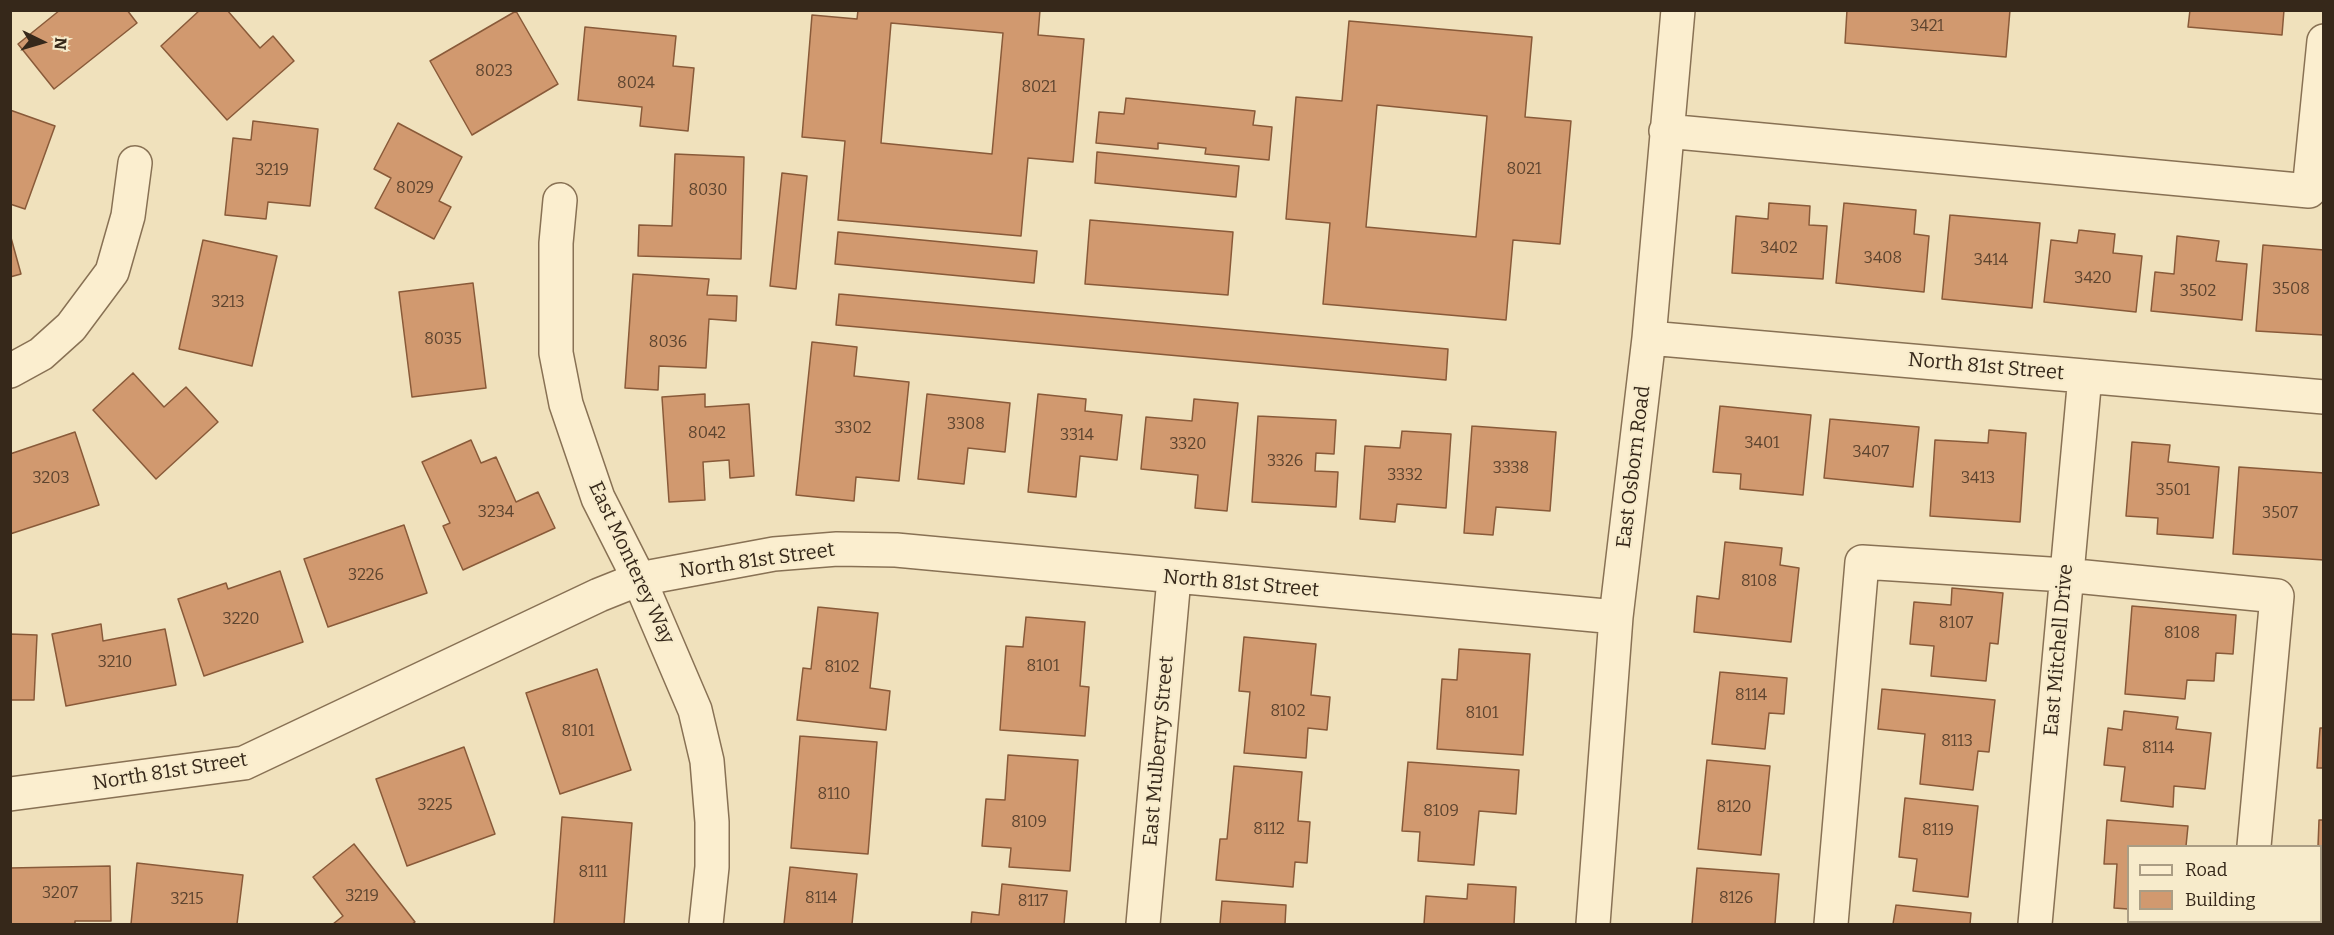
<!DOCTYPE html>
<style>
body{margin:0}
#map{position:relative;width:2334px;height:935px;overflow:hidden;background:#f0e1bc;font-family:Bitter,serif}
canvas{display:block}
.frame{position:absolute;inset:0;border:12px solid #36281a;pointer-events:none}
.legend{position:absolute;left:2127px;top:845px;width:195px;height:78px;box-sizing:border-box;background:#f7ebcb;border:2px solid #aa9d84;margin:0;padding:8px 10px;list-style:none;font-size:18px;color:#36281a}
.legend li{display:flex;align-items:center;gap:12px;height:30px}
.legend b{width:30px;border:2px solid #aa9d84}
.north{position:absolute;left:12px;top:12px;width:60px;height:60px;-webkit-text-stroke:4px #f7ebcb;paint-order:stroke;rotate:95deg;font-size:16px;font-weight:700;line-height:24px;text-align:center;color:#36281a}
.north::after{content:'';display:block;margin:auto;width:21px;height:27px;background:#36281a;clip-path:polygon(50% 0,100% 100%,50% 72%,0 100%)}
</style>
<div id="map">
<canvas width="2334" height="935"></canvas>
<div class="frame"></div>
<ul class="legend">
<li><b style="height:8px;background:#fbeecf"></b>Road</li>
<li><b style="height:16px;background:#d1996f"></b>Building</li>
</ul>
<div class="north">N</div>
</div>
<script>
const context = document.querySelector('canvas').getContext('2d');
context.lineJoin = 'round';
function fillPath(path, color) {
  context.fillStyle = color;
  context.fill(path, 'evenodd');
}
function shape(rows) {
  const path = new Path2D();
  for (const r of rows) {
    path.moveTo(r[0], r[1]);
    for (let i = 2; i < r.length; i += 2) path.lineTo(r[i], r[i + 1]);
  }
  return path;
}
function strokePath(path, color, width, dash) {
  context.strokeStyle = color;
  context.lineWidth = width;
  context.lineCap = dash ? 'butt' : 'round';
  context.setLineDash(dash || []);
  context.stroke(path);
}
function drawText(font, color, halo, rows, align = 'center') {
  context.font = font + ' Bitter,serif';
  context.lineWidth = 4.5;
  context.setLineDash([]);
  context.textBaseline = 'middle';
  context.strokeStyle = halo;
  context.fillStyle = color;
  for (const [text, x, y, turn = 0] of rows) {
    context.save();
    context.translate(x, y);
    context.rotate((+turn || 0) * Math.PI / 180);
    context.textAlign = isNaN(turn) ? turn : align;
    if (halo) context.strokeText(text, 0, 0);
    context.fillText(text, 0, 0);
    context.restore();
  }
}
const building = shape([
 [60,10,127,10,137,23,54,89,18,44,60,10],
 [200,10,227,10,260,48,273,36,294,61,227,120,161,46,200,10],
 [858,10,1040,10,1038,35,1084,39,1073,162,1028,158,1021,236,838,220,845,141,802,137,812,15,857,19,858,10],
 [891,23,1003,33,992,154,881,143,891,23],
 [1847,10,2010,10,2006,57,1845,43,1847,10],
 [2190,10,2284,10,2282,35,2188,27,2190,10],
 [516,11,558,84,472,135,430,61,516,11],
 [1349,21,1532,37,1525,117,1571,121,1560,244,1513,240,1506,320,1323,304,1330,223,1286,219,1296,97,1342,101,1349,21],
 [1377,105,1487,116,1476,237,1366,227,1377,105],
 [585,27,676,36,673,66,694,68,688,131,640,126,642,107,578,100,585,27],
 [1126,98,1255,111,1253,125,1272,127,1269,160,1205,154,1206,148,1158,143,1158,149,1096,143,1099,112,1124,114,1126,98],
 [10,110,55,126,25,209,10,204,10,110],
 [253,121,318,129,310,206,268,202,266,219,225,215,233,138,251,140,253,121],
 [398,123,462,157,439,201,451,207,434,239,375,208,391,178,374,169,398,123],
 [1097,152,1239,166,1236,197,1095,183,1097,152],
 [675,154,744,157,741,259,638,256,639,225,672,226,675,154],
 [782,173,807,176,796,289,770,286,782,173],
 [1769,203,1810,206,1809,225,1827,226,1823,279,1732,273,1736,216,1768,219,1769,203],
 [1844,203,1916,210,1914,234,1929,236,1924,292,1836,283,1844,203],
 [1950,215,2040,223,2032,308,1942,299,1950,215],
 [1090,220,1233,232,1228,295,1085,284,1090,220],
 [2079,230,2115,234,2113,253,2142,256,2136,312,2044,302,2051,240,2077,243,2079,230],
 [838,232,1037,251,1034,283,835,264,838,232],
 [10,234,21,274,10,277,10,234],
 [2177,236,2219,241,2216,261,2247,264,2242,320,2151,311,2155,272,2174,274,2177,236],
 [203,240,277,256,252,366,179,349,203,240],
 [2263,245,2324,250,2324,335,2256,331,2263,245],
 [633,274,709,279,707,295,737,296,736,321,709,319,706,368,659,366,658,390,625,388,633,274],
 [473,283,486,388,412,397,399,292,473,283],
 [839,294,1448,349,1446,380,836,325,839,294],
 [812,342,857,347,854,376,909,382,899,481,856,477,854,501,796,495,812,342],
 [133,373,164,407,186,387,218,422,156,479,93,410,133,373],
 [705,394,705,407,749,404,754,476,730,478,729,460,703,462,705,500,669,502,662,397,705,394],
 [927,394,1010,403,1005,452,968,448,964,484,918,479,927,394],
 [1038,394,1086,399,1085,411,1122,415,1117,460,1080,456,1076,497,1028,492,1038,394],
 [1194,399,1238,403,1227,511,1195,508,1198,475,1141,469,1146,417,1192,421,1194,399],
 [1720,406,1811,415,1803,495,1740,489,1741,474,1713,472,1720,406],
 [1258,416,1336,420,1334,454,1316,453,1315,471,1338,472,1336,507,1252,502,1258,416],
 [1830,419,1919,427,1913,487,1824,478,1830,419],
 [1472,426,1556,432,1550,511,1496,507,1493,535,1464,533,1472,426],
 [1989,430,2026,433,2020,522,1930,516,1935,440,1988,443,1989,430],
 [1402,431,1451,434,1446,508,1397,504,1395,522,1360,519,1365,446,1400,448,1402,431],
 [75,432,99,505,10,534,10,454,75,432],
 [471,440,481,463,496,457,516,502,538,492,555,528,463,570,443,526,450,523,422,462,471,440],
 [2132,442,2170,445,2168,462,2219,467,2213,538,2157,534,2158,518,2126,516,2132,442],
 [2239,467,2324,473,2324,560,2233,554,2239,467],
 [404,525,427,593,328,627,304,559,404,525],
 [1725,542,1782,548,1780,565,1799,568,1791,642,1694,632,1697,596,1719,599,1725,542],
 [280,571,303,642,204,676,178,599,226,583,228,589,280,571],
 [1952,588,2003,593,1998,644,1990,643,1986,681,1931,676,1934,646,1910,644,1914,602,1951,605,1952,588],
 [2132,606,2236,615,2233,654,2216,653,2214,681,2187,680,2185,699,2125,694,2132,606],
 [818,607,878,613,870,688,890,691,886,730,797,720,803,668,811,669,818,607],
 [1026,617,1085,622,1080,686,1089,687,1085,736,1000,730,1006,646,1023,647,1026,617],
 [101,624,103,641,165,629,176,685,66,706,52,634,101,624],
 [10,634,37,635,34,700,10,700,10,634],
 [1244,637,1316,644,1311,695,1330,697,1327,730,1308,728,1306,758,1244,753,1250,692,1239,691,1244,637],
 [1459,649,1530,654,1523,755,1437,749,1442,679,1457,680,1459,649],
 [597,669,631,770,560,794,526,693,597,669],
 [1720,672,1787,678,1784,714,1769,713,1765,749,1712,744,1720,672],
 [1882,689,1995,700,1989,752,1978,751,1973,790,1920,784,1925,734,1878,729,1882,689],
 [2124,711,2178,717,2176,729,2211,733,2205,789,2174,786,2173,807,2121,801,2125,767,2104,765,2108,728,2122,730,2124,711],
 [2320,728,2324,728,2324,768,2317,768,2320,728],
 [800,736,877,742,868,854,791,848,800,736],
 [464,747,495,834,407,866,376,779,464,747],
 [1008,755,1078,760,1070,871,1009,867,1011,848,982,846,986,799,1005,800,1008,755],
 [1707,760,1770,766,1761,855,1698,849,1707,760],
 [1408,762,1519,770,1516,814,1479,811,1474,865,1418,861,1420,832,1402,831,1408,762],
 [1234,766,1302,772,1298,821,1310,822,1307,863,1295,862,1293,887,1216,880,1220,839,1227,839,1234,766],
 [1905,798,1978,806,1968,897,1913,891,1917,859,1899,857,1905,798],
 [562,817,632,823,624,924,554,924,562,817],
 [2107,820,2188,826,2186,846,2128,846,2128,909,2114,908,2117,864,2104,864,2107,820],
 [2319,820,2324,820,2324,880,2320,880,2320,846,2318,846,2319,820],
 [354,844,415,922,412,924,333,924,343,916,313,877,354,844],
 [137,863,243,875,237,924,131,924,137,863],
 [110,866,111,921,75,921,75,924,10,924,10,868,110,866],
 [790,867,857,874,852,924,856,924,784,924,790,867],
 [1697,868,1779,874,1775,924,1692,924,1697,868],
 [1002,884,1067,891,1064,924,971,924,972,912,999,915,1002,884],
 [1468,884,1516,887,1514,924,1424,924,1426,896,1467,899,1468,884],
 [1222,901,1286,905,1285,924,1220,924,1222,901],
 [1896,905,1971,913,1970,924,1893,924,1896,905]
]);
fillPath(building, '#d1996f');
strokePath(building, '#895a39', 1.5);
const minor = shape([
 [1666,131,2309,191,2324,41],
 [560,200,556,243,556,353,566,404,598,498,639,579,695,710,707,761,712,822,712,867,706,924],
 [1649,338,2324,397],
 [10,371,41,354,71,327,112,272,128,216,135,163],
 [10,794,244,763,599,595,639,579,774,554,837,549,896,550,1616,617],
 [1143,924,1174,578],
 [1593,924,1616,617,1649,338,1678,10],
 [1831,924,1862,562,2065,575,2277,596,2254,846],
 [2035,924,2085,376],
 [2247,924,2248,922]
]);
strokePath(minor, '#887154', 36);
strokePath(minor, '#fbeecf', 33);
drawText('16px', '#5d442f', null, [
 ["3421",1927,27],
 ["8023",494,72],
 ["8024",636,84],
 ["8021",1039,88],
 ["8021",1524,170],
 ["3219",272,171],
 ["8029",415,189],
 ["8030",708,191],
 ["3402",1779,249],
 ["3408",1883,259],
 ["3414",1991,261],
 ["3420",2093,279],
 ["3508",2291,290],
 ["3502",2198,292],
 ["3213",228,303],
 ["8035",443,340],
 ["8036",668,343],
 ["3308",966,425],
 ["3302",853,429],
 ["8042",707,434],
 ["3314",1077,436],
 ["3401",1762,444],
 ["3320",1188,445],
 ["3407",1871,453],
 ["3326",1285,462],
 ["3338",1511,469],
 ["3332",1405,476],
 ["3203",51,479],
 ["3413",1978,479],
 ["3501",2173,491],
 ["3234",496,513],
 ["3507",2280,514],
 ["3226",366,576],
 ["8108",1759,582],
 ["3220",241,620],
 ["8107",1956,624],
 ["8108",2182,634],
 ["3210",115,663],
 ["8101",1043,667],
 ["8102",842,668],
 ["8114",1751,696],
 ["8102",1288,712],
 ["8101",1482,714],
 ["8101",578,732],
 ["8113",1957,742],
 ["8114",2158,749],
 ["8110",834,795],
 ["3225",435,806],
 ["8120",1734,808],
 ["8109",1441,812],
 ["8109",1029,823],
 ["8112",1269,830],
 ["8119",1938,831],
 ["8111",593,873],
 ["3207",60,894],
 ["3219",362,897],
 ["8114",821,899],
 ["8126",1736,899],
 ["3215",187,900],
 ["8117",1033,902]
]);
drawText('20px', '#36281a', '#f7ebcb', [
 ["North 81st Street",1986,367,5],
 ["East Osborn Road",1634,467,-83],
 ["North 81st Street",757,561,-8],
 ["East Monterey Way",631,563,65],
 ["North 81st Street",1241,584,5],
 ["East Mitchell Drive",2059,650,-85],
 ["East Mulberry Street",1159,751,-85],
 ["North 81st Street",170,772,-9]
]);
</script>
